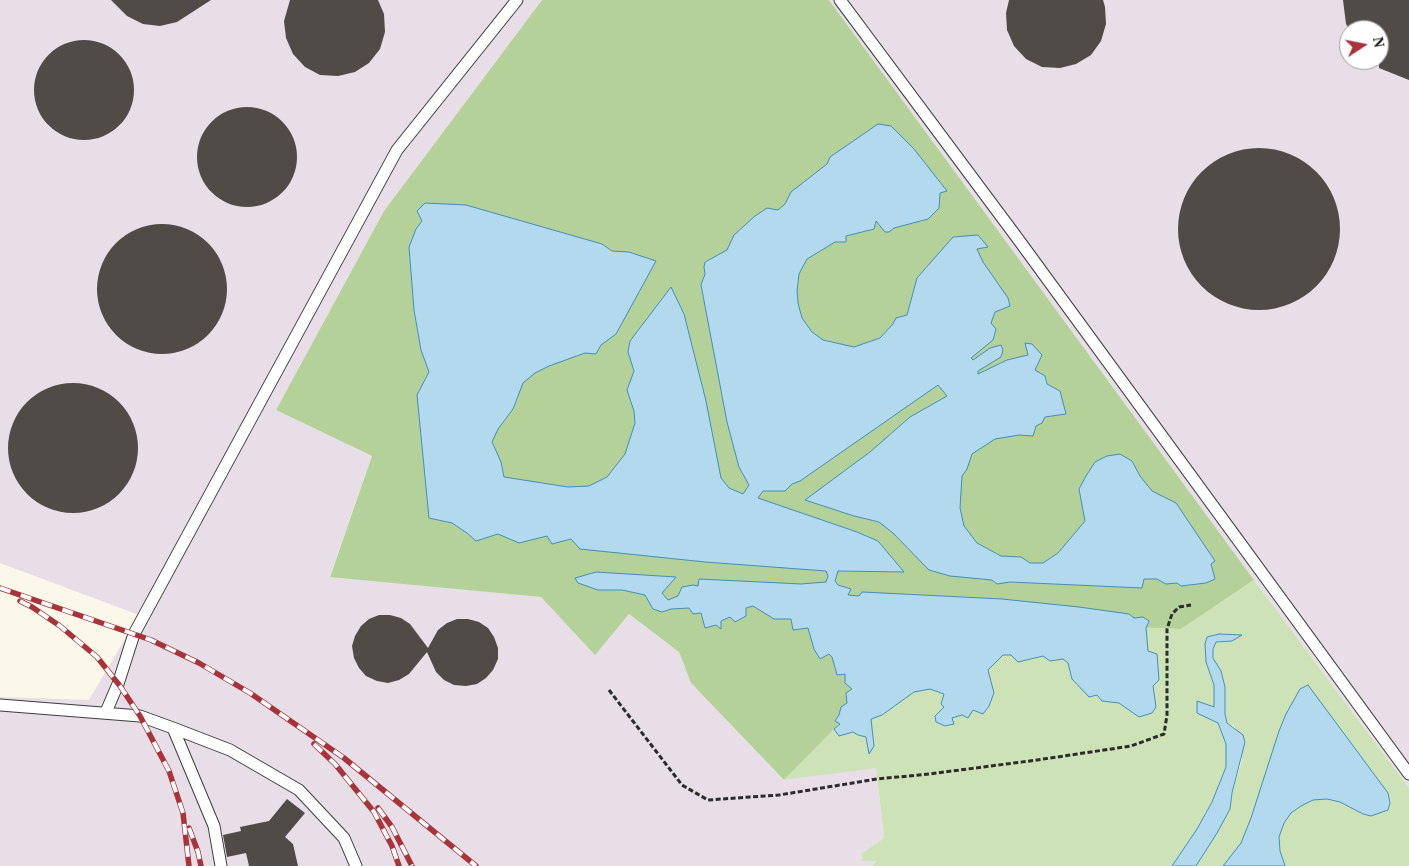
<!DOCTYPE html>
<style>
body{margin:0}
#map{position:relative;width:1409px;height:866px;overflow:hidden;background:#fcf8e9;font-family:"Times New Roman",serif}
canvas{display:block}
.north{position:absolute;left:1339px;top:20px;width:50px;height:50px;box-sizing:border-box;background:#fff;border:1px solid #9d9d9d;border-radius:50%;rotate:79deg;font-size:14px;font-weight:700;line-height:20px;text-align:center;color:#0a0a0a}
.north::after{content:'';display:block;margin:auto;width:18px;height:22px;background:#a8333b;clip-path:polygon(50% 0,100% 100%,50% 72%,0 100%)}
</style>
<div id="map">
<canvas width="1409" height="866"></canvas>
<div class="north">N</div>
</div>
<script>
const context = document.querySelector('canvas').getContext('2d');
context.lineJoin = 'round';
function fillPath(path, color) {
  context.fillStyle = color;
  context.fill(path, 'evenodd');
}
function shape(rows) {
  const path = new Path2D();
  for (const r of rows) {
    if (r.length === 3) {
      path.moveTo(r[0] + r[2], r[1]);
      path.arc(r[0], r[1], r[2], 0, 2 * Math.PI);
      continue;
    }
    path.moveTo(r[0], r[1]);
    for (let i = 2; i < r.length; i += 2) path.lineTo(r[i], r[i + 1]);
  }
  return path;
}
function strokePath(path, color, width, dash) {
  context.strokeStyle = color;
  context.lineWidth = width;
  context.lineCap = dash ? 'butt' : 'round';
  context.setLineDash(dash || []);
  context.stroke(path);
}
fillPath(shape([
 [0,0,542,0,384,211,276,410,372,456,330,576,541,597,595,654,629,614,679,652,691,683,784,780,876,767,884,838,862,853,862,860,878,861,872,866,0,866,0,697,89,700,139,615,0,563],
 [829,0,1409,0,1409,788,1254,580],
 [1349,30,1379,30,1379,60,1349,60]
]), '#e7dee8');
fillPath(shape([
 [1254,580,1409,788,1409,866,1196,866,1230,809,1232,793,1242,759,1235,727,1227,723,1225,714,1225,687,1221,671,1213,658,1213,649,1216,642,1225,642,1219,634,1207,638,1205,644,1206,662,1214,685,1214,707,1218,723,1226,744,1226,767,1212,802,1197,829,1172,866,872,866,877,861,862,861,862,853,884,838,876,768,784,780,840,723,878,617,1181,629]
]), '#cee2b7');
fillPath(shape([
 [542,0,829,0,1254,580,1181,629,878,617,840,723,784,780,691,683,679,652,629,614,595,655,541,597,330,577,372,456,276,410,384,211]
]), '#b3d198');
const water = shape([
 [878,124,891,126,914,149,947,191,940,193,939,208,928,219,894,228,889,232,885,232,876,221,874,229,846,236,846,242,835,242,807,259,799,274,797,291,798,303,802,318,812,332,823,340,854,347,880,338,893,324,896,318,907,315,917,278,953,237,978,235,988,247,977,249,983,262,1008,298,1010,306,995,312,991,323,996,329,993,340,971,358,973,360,990,348,1001,345,1003,350,1001,357,978,371,978,374,1007,360,1028,355,1025,343,1032,344,1042,355,1035,370,1045,376,1047,384,1060,391,1066,414,1045,417,1042,423,1036,426,1033,436,1019,435,995,439,972,454,967,469,962,476,960,508,964,526,977,543,1001,556,1021,557,1030,563,1043,563,1058,553,1085,521,1079,489,1086,476,1095,462,1107,456,1120,454,1132,461,1140,476,1152,491,1176,503,1215,561,1211,564,1215,579,1206,583,1181,586,1177,583,1166,584,1157,579,1144,579,1142,588,1010,582,997,584,992,580,950,576,929,570,893,533,879,522,854,516,805,500,870,452,910,417,947,396,938,385,800,481,792,484,785,491,763,491,758,498,857,532,878,541,904,572,838,571,835,581,838,585,851,589,848,595,859,596,862,592,1002,599,1079,607,1129,614,1134,618,1143,617,1149,621,1146,628,1148,651,1157,654,1159,680,1153,686,1156,707,1152,713,1139,717,1119,703,1102,701,1097,695,1089,697,1072,679,1068,663,1063,659,1050,661,1043,656,1018,662,1011,655,1003,655,988,670,994,693,989,706,983,714,973,710,968,718,962,715,952,718,954,724,945,726,936,722,935,716,944,707,941,704,944,694,930,689,914,692,882,715,871,719,874,746,869,754,866,737,858,735,853,732,839,736,834,729,840,724,835,721,839,715,841,707,847,703,846,693,852,689,845,683,845,674,837,675,832,657,829,654,820,659,814,649,808,628,793,630,791,619,774,619,753,606,746,608,746,616,735,622,730,617,721,621,721,629,716,625,705,628,701,613,693,614,689,608,671,609,662,612,653,609,645,595,622,590,598,590,578,583,575,578,596,572,676,577,662,593,668,600,678,596,682,587,693,585,698,586,699,579,801,584,826,582,828,576,826,571,705,562,580,549,571,539,552,544,547,536,519,543,498,534,476,541,467,533,452,523,429,518,417,395,429,372,421,350,414,310,409,247,416,229,422,221,417,211,425,203,466,205,602,244,612,251,629,252,656,261,616,334,601,345,596,354,585,353,549,366,535,373,523,383,513,409,498,429,492,442,501,462,504,477,568,487,589,486,607,477,625,454,635,423,634,411,627,390,634,371,628,352,630,341,671,287,684,314,706,401,721,478,729,488,743,494,749,485,739,467,727,422,701,285,705,274,704,267,705,262,727,250,734,235,755,216,767,208,778,210,785,204,791,192,827,164,830,157,878,124],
 [1219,634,1242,635,1232,641,1216,642,1213,649,1213,658,1221,671,1225,687,1225,714,1227,723,1243,735,1245,742,1232,793,1230,809,1217,833,1196,866,1172,866,1197,829,1212,802,1226,767,1226,744,1218,723,1197,713,1197,701,1214,707,1214,685,1206,662,1205,644,1207,637,1219,634],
 [1308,685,1388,793,1390,803,1388,810,1371,816,1363,814,1340,802,1327,799,1313,800,1301,806,1291,813,1284,823,1279,837,1280,851,1285,866,1223,866,1241,843,1251,818,1279,731,1286,714,1300,689,1308,685]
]);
fillPath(water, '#b3d9ee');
strokePath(water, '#438fbc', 1);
fillPath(shape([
 [111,0,211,0,177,22,160,26,143,24,127,16],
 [290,0,378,0,384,14,385,32,380,49,369,63,355,72,338,76,320,75,305,67,293,54,286,38,284,21],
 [1009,0,1103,0,1105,7,1106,24,1101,41,1091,55,1076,64,1060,68,1042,67,1026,59,1014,46,1007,30,1006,13],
 [1343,0,1409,0,1409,80,1379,68,1379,30,1350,30,1346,24],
 [84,90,50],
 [247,157,50],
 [1259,229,81],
 [162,289,65],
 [73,448,65],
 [379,615,390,615,401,618,410,624,428,648,438,630,447,623,457,619,468,619,479,622,488,628,494,637,498,648,498,659,493,670,486,678,477,684,466,686,454,685,444,680,436,672,427,652,409,674,399,680,388,683,377,681,366,676,359,668,354,658,352,646,355,636,361,626,369,619],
 [287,799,305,813,285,837,293,844,298,866,249,866,246,853,227,857,223,835,241,831,240,827,269,821]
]), '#514b47');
const service = shape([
 [840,0,1018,239,1409,774],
 [0,705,140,716,173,728,214,826,221,866],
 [106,712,118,684,134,634,397,150,517,0],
 [173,728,230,750,299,790,344,838,356,866]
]);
strokePath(service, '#3d3d3d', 13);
strokePath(shape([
 [609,690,682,785,708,800,779,795,877,779,929,774,1037,760,1131,746,1164,734,1167,715,1167,629,1172,614,1179,607,1191,605]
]), '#2c2c2c', 3, [5, 2.5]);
strokePath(service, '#fff', 11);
const rail = shape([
 [0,588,151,640,199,663,250,693,344,758,476,866],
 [20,601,32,607,60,626,97,657,120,686,140,716,169,771,183,813,189,866],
 [314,744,335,764,374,812,392,846,399,866],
 [378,808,392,827,412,866],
 [189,828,198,852,201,866]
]);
strokePath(rail, '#a8333b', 5.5);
strokePath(rail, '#fff', 4, [11]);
</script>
